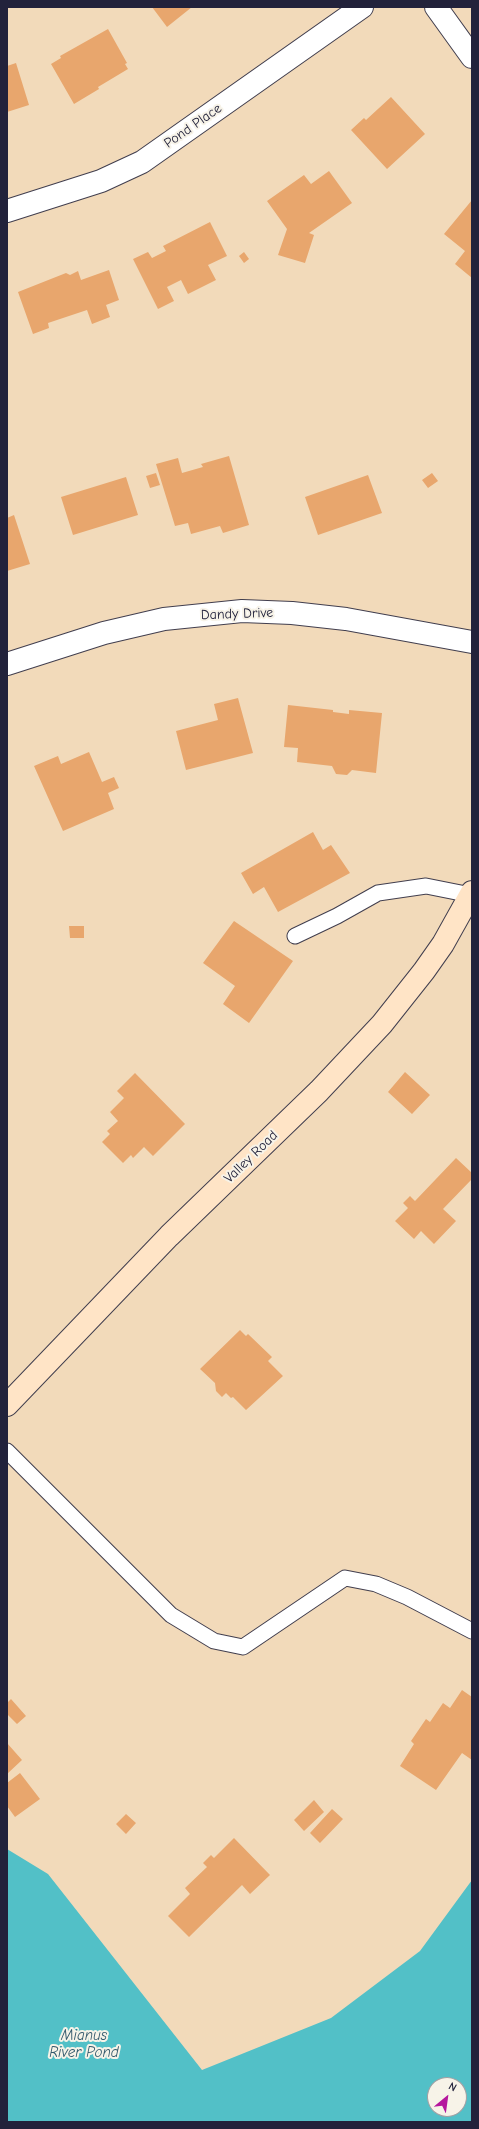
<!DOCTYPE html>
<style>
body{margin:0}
#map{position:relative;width:479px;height:2129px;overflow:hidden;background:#f2daba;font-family:"Comic Neue",sans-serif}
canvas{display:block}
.frame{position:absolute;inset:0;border:8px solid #22223b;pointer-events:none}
.north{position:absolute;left:427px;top:2077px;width:40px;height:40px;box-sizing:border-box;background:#f7f3e8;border:1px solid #a29fa3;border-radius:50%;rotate:29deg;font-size:11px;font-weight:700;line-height:16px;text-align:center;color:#22223b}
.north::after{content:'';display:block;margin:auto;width:14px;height:18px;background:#b5179e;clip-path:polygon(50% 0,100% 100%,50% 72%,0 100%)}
</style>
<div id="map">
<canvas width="479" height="2129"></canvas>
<div class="frame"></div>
<div class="north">N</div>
</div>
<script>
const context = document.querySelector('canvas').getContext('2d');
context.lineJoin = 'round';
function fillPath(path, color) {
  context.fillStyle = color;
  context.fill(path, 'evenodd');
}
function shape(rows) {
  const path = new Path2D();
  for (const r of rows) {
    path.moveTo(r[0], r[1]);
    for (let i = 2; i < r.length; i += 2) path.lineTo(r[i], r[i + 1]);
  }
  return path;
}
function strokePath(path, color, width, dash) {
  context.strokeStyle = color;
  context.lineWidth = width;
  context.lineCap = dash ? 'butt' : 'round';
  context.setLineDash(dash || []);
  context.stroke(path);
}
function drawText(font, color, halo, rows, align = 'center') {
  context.font = font + ' "Comic Neue",sans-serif';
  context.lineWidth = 4;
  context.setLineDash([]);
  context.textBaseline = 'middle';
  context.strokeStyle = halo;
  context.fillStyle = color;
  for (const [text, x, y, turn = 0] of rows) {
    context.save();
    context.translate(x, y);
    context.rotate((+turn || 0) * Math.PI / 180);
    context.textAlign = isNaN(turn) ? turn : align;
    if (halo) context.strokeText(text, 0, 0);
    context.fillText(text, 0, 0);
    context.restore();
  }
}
fillPath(shape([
 [7,1849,48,1874,202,2070,331,2018,420,1951,472,1880,472,2122,7,2122],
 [435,2085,459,2085,459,2109,435,2109]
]), '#52c0c7');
fillPath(shape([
 [152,7,192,7,167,27],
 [108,29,127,63,125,64,128,69,98,87,99,89,74,104,51,64,61,58,60,56],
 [16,63,29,105,7,112,7,66],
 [391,97,425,134,387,169,351,130,364,118,366,120],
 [329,171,352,203,309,233,314,235,305,263,278,255,287,229,267,201,304,175,311,184],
 [472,200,472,278,455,264,465,251,444,234],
 [210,222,227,256,208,265,216,280,188,294,181,280,167,287,174,301,158,309,133,259,148,252,152,258,166,251,163,246],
 [244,252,249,259,244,263,239,256],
 [109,270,119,300,106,305,110,317,92,324,87,310,48,323,49,328,33,334,18,292,66,273,70,275,78,271,81,280],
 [229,456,249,525,223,533,220,526,191,534,188,523,175,526,156,464,178,458,182,473,203,467,201,464],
 [156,473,160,485,150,488,146,476],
 [432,473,438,481,428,488,422,480],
 [368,475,382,513,318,535,305,497],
 [126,477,138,515,73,535,61,497],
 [14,515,30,564,7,571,7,518],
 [238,698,253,753,186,770,176,731,218,720,214,704],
 [288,705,333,710,333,712,349,714,349,710,382,713,376,773,352,770,347,775,336,774,332,766,297,762,298,748,284,747],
 [89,752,102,782,114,777,119,788,108,793,114,809,63,831,34,766,58,756,61,764],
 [313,832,323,850,331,845,350,873,278,912,264,887,253,894,241,873],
 [234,921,293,961,249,1023,223,1004,235,986,203,963],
 [69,926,84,926,84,938,70,938],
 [405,1072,430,1095,412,1114,388,1092],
 [135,1073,185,1124,153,1156,144,1147,133,1158,131,1155,123,1163,102,1142,110,1134,107,1131,118,1121,110,1112,124,1098,117,1091],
 [456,1158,472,1173,472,1179,443,1209,456,1221,434,1244,421,1231,414,1239,395,1221,408,1208,403,1203,410,1196,415,1201],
 [240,1330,246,1336,248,1334,272,1357,268,1361,283,1376,246,1410,233,1397,231,1398,226,1393,222,1397,216,1391,215,1383,200,1369],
 [462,1690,472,1697,472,1760,462,1753,436,1790,400,1766,414,1744,411,1741,426,1719,430,1722,443,1703,450,1708],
 [11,1699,26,1716,17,1724,7,1714,7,1703],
 [7,1743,22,1760,7,1774],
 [20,1773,40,1799,15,1817,7,1806,7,1783],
 [314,1800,324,1812,304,1831,294,1820],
 [332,1809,343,1819,320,1843,310,1833],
 [126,1814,136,1823,126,1834,116,1824],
 [234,1838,270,1875,250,1894,242,1885,189,1937,168,1916,190,1894,185,1888,207,1867,203,1863,211,1855,214,1858]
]), '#e8a66d');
const lane = shape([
 [295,936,337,916,378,893,426,886,471,895],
 [7,1451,171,1615,214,1641,243,1647,345,1578,376,1584,407,1597,472,1631]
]);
const street = shape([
 [436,7,472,57],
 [7,211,101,181,142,162,362,7],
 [7,664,104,633,164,619,242,611,292,613,346,619,472,642]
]);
const secondary = shape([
 [7,1405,169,1236,319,1091,382,1024,424,971,443,944,472,892]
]);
strokePath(lane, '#413e4e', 17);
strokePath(street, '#413e4e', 24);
strokePath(secondary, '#413e4e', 24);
strokePath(lane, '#fff', 15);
strokePath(street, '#fff', 22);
strokePath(secondary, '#ffe4c6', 22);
drawText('14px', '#22223b', '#f7f3e8', [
 ["Pond Place",193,126,-35],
 ["Dandy Drive",237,614,-2],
 ["Valley Road",251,1157,-44]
]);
drawText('italic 15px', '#33596c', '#f7f3e8', [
 ["Mianus",84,2036],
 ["River Pond",84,2053]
]);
</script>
